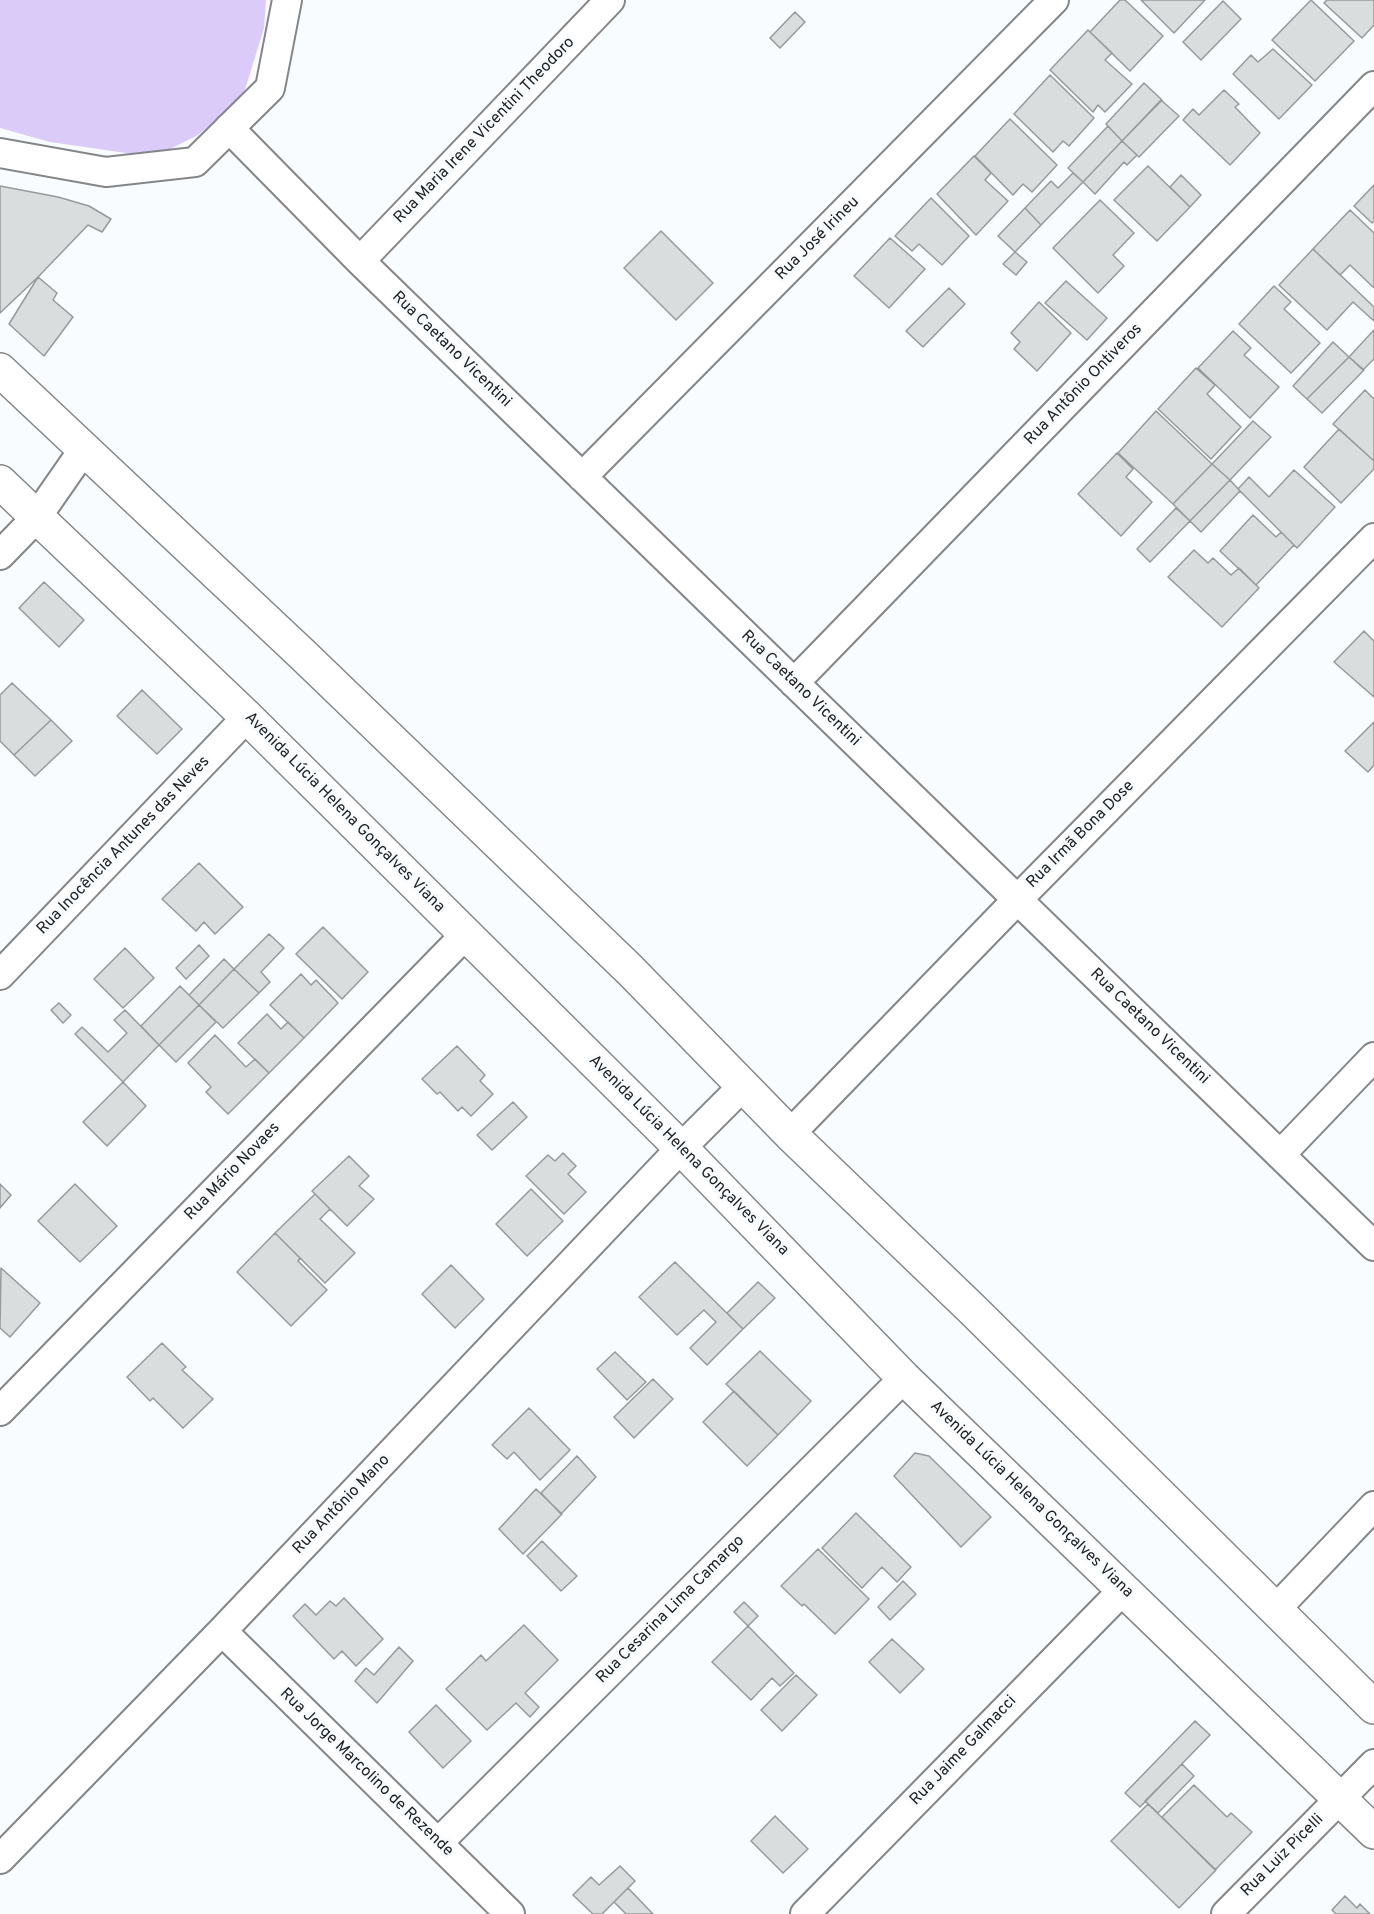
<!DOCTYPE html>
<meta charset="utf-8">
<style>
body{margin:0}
canvas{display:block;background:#f8fcfe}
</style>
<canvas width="1374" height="1914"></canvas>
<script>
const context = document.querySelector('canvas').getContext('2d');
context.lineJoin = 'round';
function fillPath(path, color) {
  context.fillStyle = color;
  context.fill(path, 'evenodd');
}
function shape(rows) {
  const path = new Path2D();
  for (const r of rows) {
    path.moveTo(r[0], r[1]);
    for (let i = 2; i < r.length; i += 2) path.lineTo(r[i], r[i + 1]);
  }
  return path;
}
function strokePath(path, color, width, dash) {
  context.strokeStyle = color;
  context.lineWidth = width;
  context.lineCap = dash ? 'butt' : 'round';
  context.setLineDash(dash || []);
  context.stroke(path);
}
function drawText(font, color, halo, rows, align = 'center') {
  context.font = font + ' Overpass,sans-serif';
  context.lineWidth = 6;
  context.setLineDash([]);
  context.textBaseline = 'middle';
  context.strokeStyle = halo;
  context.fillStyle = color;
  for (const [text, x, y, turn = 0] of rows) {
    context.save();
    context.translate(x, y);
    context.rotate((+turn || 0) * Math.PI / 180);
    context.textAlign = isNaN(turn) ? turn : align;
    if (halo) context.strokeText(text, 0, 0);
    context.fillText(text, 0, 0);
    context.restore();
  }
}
fillPath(shape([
 [0,0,266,0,264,28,243,96,198,135,154,157,50,142,0,128]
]), '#dbcbf9');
const building = shape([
 [1120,0,1125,0,1163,36,1130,71,1090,32,1120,0],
 [1141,0,1205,0,1174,33,1141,0],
 [1311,0,1354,41,1315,81,1272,40,1311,0],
 [1327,0,1374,0,1374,25,1362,38,1324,3,1327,0],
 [1223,1,1241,19,1201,60,1183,42,1223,1],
 [795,12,805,22,780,48,770,38,795,12],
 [1088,30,1112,53,1105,60,1132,84,1105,112,1098,105,1093,112,1050,70,1088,30],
 [1273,49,1312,85,1279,119,1233,74,1251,55,1258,62,1273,49],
 [1050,75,1094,118,1069,146,1063,141,1053,152,1014,114,1050,75],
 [1144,83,1162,100,1122,141,1106,124,1144,83],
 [1224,90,1239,104,1235,107,1260,133,1230,165,1183,120,1193,109,1199,115,1224,90],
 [1161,100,1179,116,1139,157,1122,141,1161,100],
 [1010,119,1057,165,1032,192,1023,184,1013,195,975,156,1010,119],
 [1108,126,1122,141,1083,182,1068,168,1108,126],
 [1122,141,1137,155,1127,165,1124,162,1095,194,1083,182,1122,141],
 [974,156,991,173,985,180,1008,201,976,235,937,194,974,156],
 [1148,166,1190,207,1157,241,1114,200,1148,166],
 [1073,173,1083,182,1041,225,1025,208,1051,181,1058,188,1073,173],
 [1181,175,1201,195,1190,207,1170,187,1181,175],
 [1374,185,1374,221,1372,223,1354,206,1374,185],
 [0,186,58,197,89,206,111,219,102,232,88,225,38,277,0,313,0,186],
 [931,198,969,236,942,265,919,244,912,251,895,236,931,198],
 [1100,200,1134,233,1113,255,1124,266,1098,293,1053,248,1100,200],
 [1025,208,1041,225,1015,252,998,236,1025,208],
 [1350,210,1374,233,1374,288,1350,265,1340,275,1313,249,1350,210],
 [661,231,713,283,676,320,624,268,661,231],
 [890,238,925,269,889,308,854,276,890,238],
 [1313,249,1374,307,1374,321,1353,302,1327,330,1279,285,1313,249],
 [1015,252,1027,262,1016,275,1003,264,1015,252],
 [38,277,57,293,53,300,73,317,44,356,9,324,38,277],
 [1066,281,1107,318,1087,340,1045,303,1066,281],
 [1274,286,1291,302,1284,309,1320,343,1291,373,1239,324,1274,286],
 [949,288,965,304,923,347,906,331,949,288],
 [1039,302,1071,333,1037,371,1014,349,1020,342,1011,333,1039,302],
 [1374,330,1374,359,1363,370,1349,357,1374,330],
 [1233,331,1251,348,1244,355,1279,387,1250,418,1198,368,1233,331],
 [1333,342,1349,357,1307,399,1293,386,1333,342],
 [1349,357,1364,370,1322,413,1307,399,1349,357],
 [1196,368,1215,385,1207,394,1241,427,1211,459,1158,409,1196,368],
 [1365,390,1374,399,1374,461,1333,424,1365,390],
 [1156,411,1212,464,1173,504,1118,453,1156,411],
 [1253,421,1271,437,1230,480,1212,464,1253,421],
 [1339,429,1374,461,1374,469,1341,503,1304,467,1339,429],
 [1117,453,1133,469,1126,477,1152,502,1121,536,1078,494,1117,453],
 [1212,464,1230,480,1190,521,1173,504,1212,464],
 [1294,470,1335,507,1297,548,1238,489,1249,477,1269,497,1294,470],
 [1230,480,1240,491,1201,532,1190,521,1230,480],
 [1176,508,1190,521,1150,562,1137,549,1176,508],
 [1253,515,1276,537,1281,532,1294,545,1256,585,1220,551,1253,515],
 [1194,550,1208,563,1213,558,1231,575,1239,568,1259,588,1222,627,1168,577,1194,550],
 [44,582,84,620,59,647,19,608,44,582],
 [1364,631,1374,641,1374,697,1334,662,1364,631],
 [12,683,51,720,14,755,0,741,0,695,12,683],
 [142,690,182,729,157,754,117,716,142,690],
 [51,720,72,741,35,776,14,755,51,720],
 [1374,722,1374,765,1368,772,1345,751,1374,722],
 [199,863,243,907,215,934,204,922,196,931,162,899,199,863],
 [323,927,368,972,342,999,296,954,323,927],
 [269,934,284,948,261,972,270,982,259,993,234,969,269,934],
 [199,945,209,956,186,979,176,968,199,945],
 [125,948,154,978,123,1008,94,979,125,948],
 [224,959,234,969,199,1005,189,995,224,959],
 [234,969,259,993,223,1028,199,1005,234,969],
 [301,974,311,985,316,980,338,1003,304,1038,270,1005,301,974],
 [180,986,199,1005,159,1045,141,1026,180,986],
 [59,1003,71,1015,63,1023,51,1010,59,1003],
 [199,1005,216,1022,176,1062,159,1045,199,1005],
 [125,1010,159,1045,123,1082,75,1034,82,1027,108,1052,127,1033,114,1020,125,1010],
 [267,1014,281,1029,288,1022,304,1038,269,1073,238,1043,267,1014],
 [215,1035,246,1067,255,1059,269,1073,228,1114,206,1092,211,1087,188,1063,215,1035],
 [457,1046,485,1075,480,1081,493,1094,471,1116,462,1107,458,1111,440,1092,437,1094,422,1079,457,1046],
 [123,1082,146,1106,107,1146,83,1122,123,1082],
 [513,1102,527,1117,492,1150,477,1135,513,1102],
 [563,1153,576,1166,568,1174,586,1192,564,1214,526,1176,548,1155,555,1161,563,1153],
 [349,1156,369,1176,359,1186,374,1199,347,1226,312,1191,349,1156],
 [0,1184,11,1195,0,1208,0,1184],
 [75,1184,117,1226,80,1262,38,1221,75,1184],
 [531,1189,563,1221,527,1256,496,1224,531,1189],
 [315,1194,330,1209,320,1219,355,1253,325,1283,275,1233,315,1194],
 [275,1233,300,1258,298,1261,327,1290,291,1326,237,1272,275,1233],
 [675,1262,743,1329,707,1365,690,1348,716,1322,704,1310,677,1335,639,1297,675,1262],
 [451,1265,484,1299,455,1328,422,1294,451,1265],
 [1,1268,40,1303,10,1337,0,1328,1,1268],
 [758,1282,775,1298,743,1329,727,1313,758,1282],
 [162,1343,186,1367,182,1370,213,1399,183,1428,153,1398,150,1401,127,1377,162,1343],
 [760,1351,811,1401,778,1435,726,1384,760,1351],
 [615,1352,646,1382,627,1400,597,1369,615,1352],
 [653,1379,673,1399,634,1438,614,1417,653,1379],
 [734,1391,778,1435,747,1466,703,1422,734,1391],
 [529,1408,570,1450,540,1480,514,1452,507,1459,492,1445,529,1408],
 [915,1453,929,1456,991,1517,961,1547,894,1476,915,1453],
 [577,1456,596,1477,561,1514,541,1493,577,1456],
 [536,1489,562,1514,523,1554,499,1529,536,1489],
 [856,1513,911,1567,897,1582,882,1567,862,1588,822,1548,856,1513],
 [542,1541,577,1576,561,1591,527,1556,542,1541],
 [818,1549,869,1599,835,1634,804,1604,802,1606,781,1586,818,1549],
 [903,1581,916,1594,890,1620,878,1607,903,1581],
 [344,1598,383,1639,356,1666,342,1651,334,1659,293,1616,305,1604,316,1615,330,1601,336,1606,344,1598],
 [744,1602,758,1616,748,1626,734,1612,744,1602],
 [524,1625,558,1660,525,1693,539,1707,530,1717,516,1703,487,1730,446,1689,481,1655,486,1661,524,1625],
 [748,1626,794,1673,780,1686,772,1678,751,1700,712,1662,748,1626],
 [892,1639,924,1669,900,1693,869,1662,892,1639],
 [399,1647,413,1661,377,1703,355,1681,366,1668,374,1675,399,1647],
 [796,1675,817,1695,782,1731,761,1710,796,1675],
 [436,1705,471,1741,443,1768,409,1732,436,1705],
 [1195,1721,1210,1735,1140,1807,1125,1793,1195,1721],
 [1182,1764,1194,1776,1158,1813,1145,1801,1182,1764],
 [1194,1785,1227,1817,1231,1813,1252,1832,1215,1870,1162,1817,1194,1785],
 [1148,1804,1216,1870,1179,1908,1111,1841,1148,1804],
 [775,1816,808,1849,783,1873,751,1841,775,1816],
 [620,1866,635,1881,602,1914,593,1914,573,1895,591,1877,599,1885,620,1866],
 [628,1888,653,1914,626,1914,614,1902,628,1888],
 [1345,1896,1357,1908,1360,1904,1370,1914,1336,1914,1332,1910,1345,1896]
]);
fillPath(building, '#d9dddd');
strokePath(building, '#979a9b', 1.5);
const street = shape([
 [229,128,360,261,1374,1246],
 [0,153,106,172,195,162,270,88,287,0],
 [360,261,610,0],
 [582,477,1054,0],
 [0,555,36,518,84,449],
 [794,683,1374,86],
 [0,975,247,717],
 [790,1134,1017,900,1374,538],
 [1280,1155,1374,1057],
 [0,1411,466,934],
 [1275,1610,1374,1506],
 [222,1631,510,1914],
 [438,1843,904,1378],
 [0,1859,222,1631,681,1148,743,1086],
 [805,1914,1124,1589],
 [1226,1914,1374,1764]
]);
const secondary = shape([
 [0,370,302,654,630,970,790,1134,975,1312,1374,1707],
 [0,482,247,717,681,1148,904,1378,1374,1832]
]);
strokePath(street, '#848688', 32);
strokePath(secondary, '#848688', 36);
strokePath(street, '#fff', 28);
strokePath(secondary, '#fff', 33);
drawText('16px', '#1d1e1f', '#f8fcfe', [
 ["Rua Maria Irene Vicentini Theodoro",485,131,-46],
 ["Rua José Irineu",818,239,-45],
 ["Rua Caetano Vicentini",451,350,44],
 ["Rua Antônio Ontiveros",1084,385,-46],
 ["Rua Caetano Vicentini",800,689,44],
 ["Avenida Lúcia Helena Gonçalves Viana",344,813,45],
 ["Rua Irmã Bona Dose",1081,835,-45],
 ["Rua Inocência Antunes das Neves",124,846,-46],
 ["Rua Caetano Vicentini",1149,1027,44],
 ["Avenida Lúcia Helena Gonçalves Viana",688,1156,45],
 ["Rua Mário Novaes",233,1172,-46],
 ["Avenida Lúcia Helena Gonçalves Viana",1031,1500,44],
 ["Rua Antônio Mano",342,1505,-46],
 ["Rua Cesarina Lima Camargo",671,1610,-45],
 ["Rua Jaime Galmacci",964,1751,-46],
 ["Rua Jorge Marcolino de Rezende",366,1773,44],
 ["Rua Luiz Picelli",1283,1856,-45]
]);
</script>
